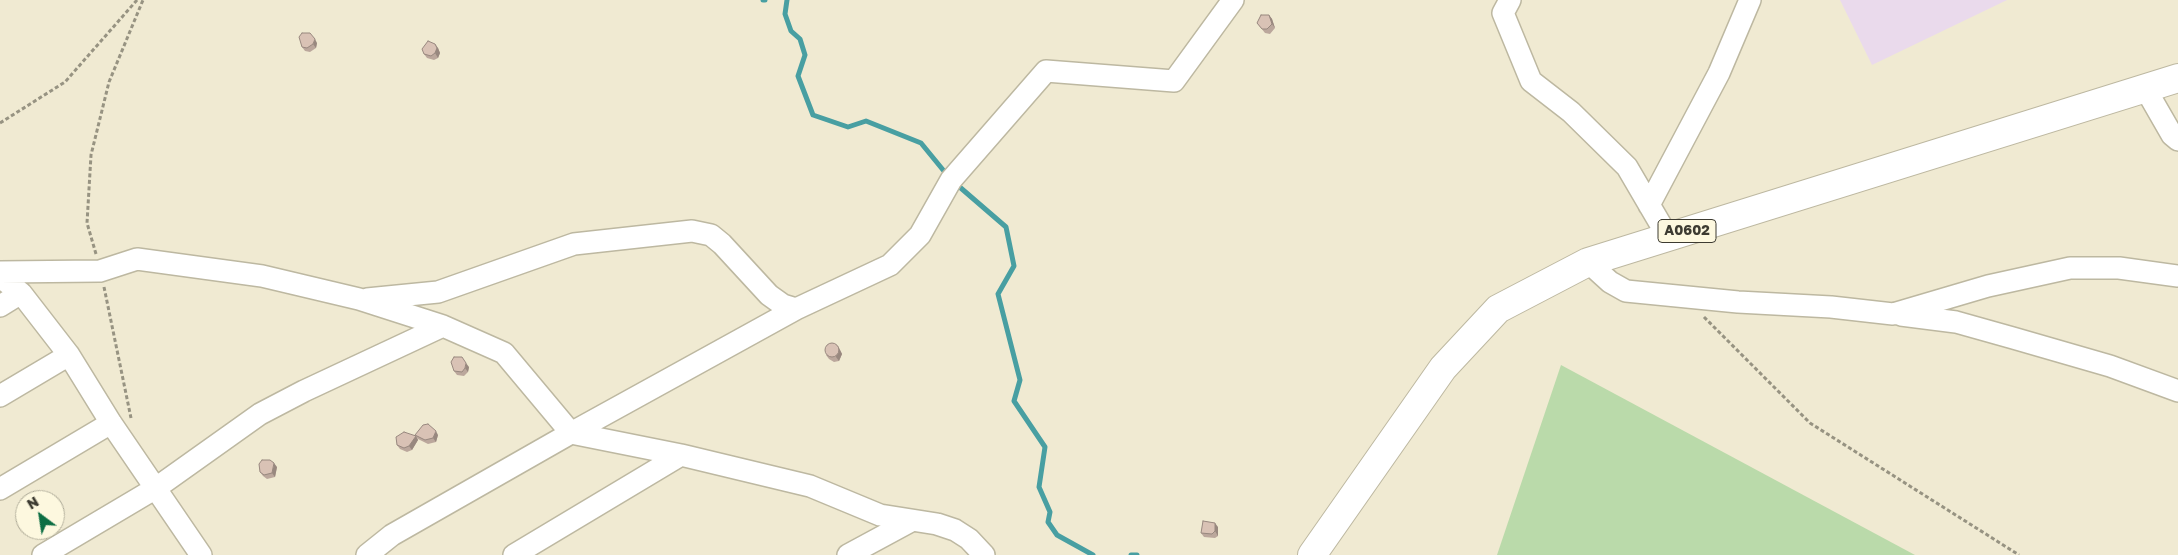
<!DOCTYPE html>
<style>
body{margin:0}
#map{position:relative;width:2178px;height:555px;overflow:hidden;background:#f0ead2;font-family:"Golos Text",sans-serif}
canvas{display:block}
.north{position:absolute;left:15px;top:490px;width:50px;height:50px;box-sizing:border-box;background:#fdf8df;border:1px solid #b0ac99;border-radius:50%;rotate:329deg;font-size:14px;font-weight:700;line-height:20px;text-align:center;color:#3d3b31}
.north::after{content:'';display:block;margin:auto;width:18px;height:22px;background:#0d6e43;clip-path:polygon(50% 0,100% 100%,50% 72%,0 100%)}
</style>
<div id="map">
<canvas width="2178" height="555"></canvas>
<div class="north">N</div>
</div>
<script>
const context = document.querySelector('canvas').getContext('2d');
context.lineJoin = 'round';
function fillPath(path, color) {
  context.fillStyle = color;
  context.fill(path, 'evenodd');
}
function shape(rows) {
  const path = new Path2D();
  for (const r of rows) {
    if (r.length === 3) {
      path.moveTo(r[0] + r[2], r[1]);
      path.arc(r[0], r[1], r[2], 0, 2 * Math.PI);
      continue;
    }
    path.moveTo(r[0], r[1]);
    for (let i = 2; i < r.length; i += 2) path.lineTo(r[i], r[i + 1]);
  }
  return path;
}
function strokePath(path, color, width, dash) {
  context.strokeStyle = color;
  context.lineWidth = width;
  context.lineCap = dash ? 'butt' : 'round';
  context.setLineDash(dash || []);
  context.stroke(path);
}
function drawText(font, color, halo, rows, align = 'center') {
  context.font = font + ' "Golos Text",sans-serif';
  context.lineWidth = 4;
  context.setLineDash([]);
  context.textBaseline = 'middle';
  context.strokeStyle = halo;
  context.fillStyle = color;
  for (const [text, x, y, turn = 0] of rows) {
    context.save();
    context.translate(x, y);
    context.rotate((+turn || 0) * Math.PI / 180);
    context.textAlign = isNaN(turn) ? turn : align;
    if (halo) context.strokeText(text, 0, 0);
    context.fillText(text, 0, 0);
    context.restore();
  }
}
fillPath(shape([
 [1840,0,2007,0,1872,65]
]), '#eadaec');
fillPath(shape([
 [1561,365,1915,555,1497,555]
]), '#badaaa');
strokePath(shape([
 [763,0,765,0],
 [787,0,785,14,791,31,800,39,805,55,798,76,813,115,848,127,866,121,921,143,948,176],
 [955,183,1006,227,1014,266,998,294,1020,380,1014,401,1045,447,1039,487,1050,512,1048,522,1057,535,1093,555],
 [1131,555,1137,555]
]), '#489fa2', 5);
const minor = shape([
 [1510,0,1503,13,1531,81,1571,112,1627,167,1668,237],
 [2145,88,2172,135,2178,140],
 [1649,205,1719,73,1750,0],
 [1588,262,1610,282,1626,291,1738,302,1831,307,1893,314,1988,286,2070,268,2119,268,2178,276],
 [0,272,100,271,137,259,262,276,359,299,443,326,504,353,571,433,796,309,890,265,920,235,951,180,1046,71,1174,81,1233,0],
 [0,277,21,293,69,355,111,423,201,555],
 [367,299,438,292,574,244,692,231,711,235,722,244,769,295,783,305,796,309],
 [0,306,21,293],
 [1901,315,1956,322,2013,338,2110,366,2178,391],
 [0,396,69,355],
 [0,489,111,423],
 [43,555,156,488,260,414,304,391,443,326],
 [367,555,392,535,571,433,681,455,810,486,880,515,937,524,955,530,969,539,984,555],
 [514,555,681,455],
 [848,555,911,521]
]);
const highway = shape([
 [1312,555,1443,368,1498,309,1588,262,2178,78]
]);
strokePath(minor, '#bdb8a1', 24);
strokePath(highway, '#bdb8a1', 30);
strokePath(shape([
 [0,123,65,82,137,0],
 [96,254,87,223,91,155,109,82,143,0],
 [104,287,131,418],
 [1704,317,1810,423,2019,555]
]), '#979382', 3, [4, 2.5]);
strokePath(minor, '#fff', 21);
strokePath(highway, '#fff', 28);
fillPath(shape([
 [1269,15,1272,19,1275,28,1270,34,1265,33,1257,23],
 [317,43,316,48,310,52,305,51,302,47],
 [438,48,440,53,438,58,434,60,427,58,424,54],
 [840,350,842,354,839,361,834,362,829,359,826,355],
 [469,367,468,372,464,376,457,375,454,371],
 [415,435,438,435,436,442,428,444,418,439],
 [416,436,418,440,412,450,407,452,400,449,397,445],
 [277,467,275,477,267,479,263,476,260,472],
 [1218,527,1218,536,1215,538,1204,537,1201,533]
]), '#bba79c');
fillPath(shape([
 [1269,15,1272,19,1275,28,1272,24],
 [315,39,317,43,316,48,313,44],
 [435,44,438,48,440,53,438,58,435,53],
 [838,346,842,354,839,361,836,357],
 [466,363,469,367,468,372,465,368],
 [436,431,438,435,436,442,433,438],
 [416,436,418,440,412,450,409,446],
 [274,463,277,467,275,477,272,473],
 [1215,523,1218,527,1218,536,1215,531]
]), '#98887f');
const building = shape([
 [1261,15,1269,15,1272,24,1267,29,1262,29,1257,23,1261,15],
 [302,33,310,33,315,39,313,44,307,48,302,47,299,37,302,33],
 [428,41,435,44,437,48,435,53,431,56,424,54,422,49,428,41],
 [832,350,7],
 [454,357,462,357,466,363,465,368,462,372,454,371,451,362,454,357],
 [428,424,436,431,433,438,425,440,415,435,423,425,428,424],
 [404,432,416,436,409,446,404,448,397,445,396,437,404,432],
 [262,460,270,460,274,463,272,473,264,475,260,472,259,464,262,460],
 [1203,521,1215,523,1215,531,1212,534,1201,533,1203,521]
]);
fillPath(building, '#d9c2b5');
strokePath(building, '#98887f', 1);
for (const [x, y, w] of [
 [1687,231,58]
]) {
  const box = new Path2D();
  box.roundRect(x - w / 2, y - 11.5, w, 23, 4);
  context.fillStyle = '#fdf8df';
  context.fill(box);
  strokePath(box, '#3d3b31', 1);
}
drawText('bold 14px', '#3d3b31', null, [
 ["A0602",1687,231]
]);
</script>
